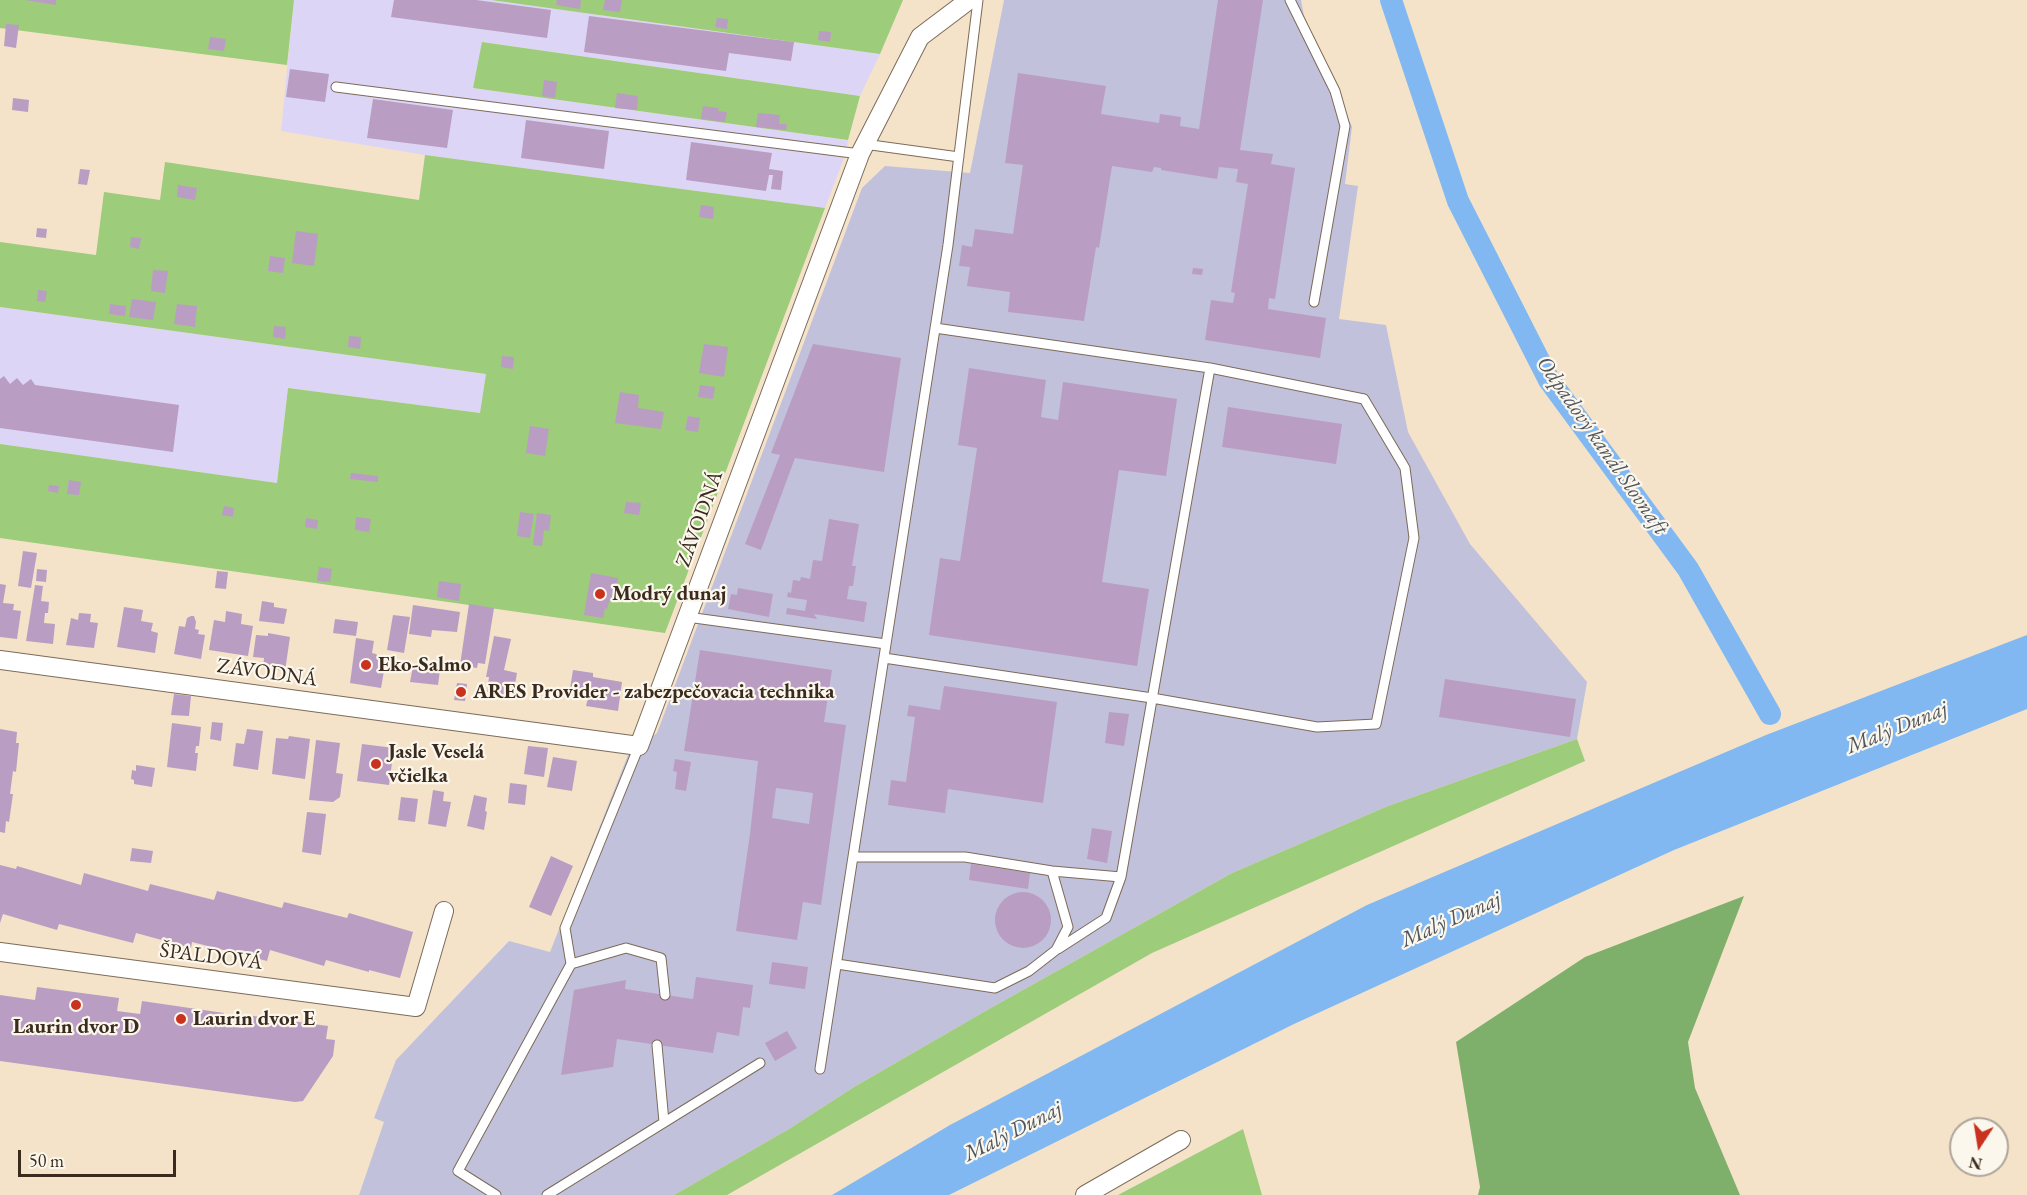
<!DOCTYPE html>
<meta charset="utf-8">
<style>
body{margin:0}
#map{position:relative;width:2027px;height:1195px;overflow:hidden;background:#f4e3c9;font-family:"EB Garamond",serif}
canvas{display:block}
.north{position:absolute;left:1949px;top:1117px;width:60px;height:60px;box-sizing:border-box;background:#fbf7ec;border:2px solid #aea59a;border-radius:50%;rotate:192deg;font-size:16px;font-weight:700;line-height:24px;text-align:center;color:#3b2a1e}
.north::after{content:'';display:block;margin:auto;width:21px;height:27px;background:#c8321e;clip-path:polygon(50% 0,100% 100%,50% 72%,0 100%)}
.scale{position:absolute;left:18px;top:1150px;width:158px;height:27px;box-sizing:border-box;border:3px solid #3b2a1e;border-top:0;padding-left:8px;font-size:18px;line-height:21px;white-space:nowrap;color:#3b2a1e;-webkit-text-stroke:4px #fbf7ec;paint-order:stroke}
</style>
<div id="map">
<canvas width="2027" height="1195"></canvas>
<div class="north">N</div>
<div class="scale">50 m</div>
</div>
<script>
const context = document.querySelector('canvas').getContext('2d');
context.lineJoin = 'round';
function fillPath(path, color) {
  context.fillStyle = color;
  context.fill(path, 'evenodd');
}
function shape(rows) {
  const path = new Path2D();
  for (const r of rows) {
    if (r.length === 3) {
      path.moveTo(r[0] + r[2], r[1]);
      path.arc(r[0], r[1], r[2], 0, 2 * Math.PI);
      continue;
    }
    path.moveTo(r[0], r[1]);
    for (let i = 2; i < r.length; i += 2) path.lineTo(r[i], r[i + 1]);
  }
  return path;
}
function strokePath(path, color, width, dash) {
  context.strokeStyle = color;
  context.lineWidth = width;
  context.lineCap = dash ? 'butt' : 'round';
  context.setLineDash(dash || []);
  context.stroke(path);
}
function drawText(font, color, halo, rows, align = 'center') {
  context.font = font + ' "EB Garamond",serif';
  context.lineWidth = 4.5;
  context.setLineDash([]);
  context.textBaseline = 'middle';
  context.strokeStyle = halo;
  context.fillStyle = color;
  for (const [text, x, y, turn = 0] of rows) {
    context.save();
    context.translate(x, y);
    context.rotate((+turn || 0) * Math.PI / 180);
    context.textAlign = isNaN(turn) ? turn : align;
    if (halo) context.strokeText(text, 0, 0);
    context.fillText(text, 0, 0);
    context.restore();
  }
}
fillPath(shape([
 [294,0,491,0,880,54,860,96,483,42,473,88,848,140,846,153,825,208,425,155,281,131],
 [0,307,486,374,480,413,288,388,277,483,0,444]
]), '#ddd5f6');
fillPath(shape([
 [1004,0,1301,0,1304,16,1352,127,1345,184,1358,186,1339,319,1386,325,1408,432,1470,544,1587,682,1577,739,1388,806,1232,873,989,1009,854,1087,789,1129,674,1195,359,1195,384,1122,374,1118,396,1060,509,941,550,952,628,755,657,733,862,188,885,166,970,173]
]), '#c2c1dc');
fillPath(shape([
 [0,0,294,0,287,65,0,28],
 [491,0,903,0,880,54],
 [482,42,860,96,848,140,473,88],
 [425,155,825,208,665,633,0,538,0,444,277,483,288,388,480,413,486,374,0,307,0,242,96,255,104,192,160,200,165,162,419,200],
 [1577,739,1585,761,1152,953,727,1195,674,1195,789,1129,854,1087,989,1009,1232,873,1388,806],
 [1243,1129,1262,1195,1118,1195]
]), '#9dcc7b');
fillPath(shape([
 [1744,896,1688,1042,1695,1088,1740,1195,1478,1195,1480,1187,1456,1042,1585,957]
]), '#7eb06b');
fillPath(shape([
 [2027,635,2027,709,1674,850,1294,1024,949,1195,832,1195,950,1125,1367,905,1766,735]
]), '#81b8f1');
strokePath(shape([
 [1391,0,1458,201,1549,380,1688,569,1770,714]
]), '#81b8f1', 22);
fillPath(shape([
 [25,0,56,0,56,5],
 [394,0,476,0,551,10,547,38,391,17],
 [557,0,581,0,580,9,556,5],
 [605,0,622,0,620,12,603,10],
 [1218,0,1263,0,1240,150,1273,154,1271,164,1295,168,1275,299,1269,298,1268,309,1326,318,1320,358,1205,340,1211,300,1233,303,1235,293,1231,292,1248,184,1236,182,1238,169,1219,167,1217,179,1161,170,1161,168,1154,167,1152,172,1112,166,1099,248,1096,247,1084,321,1008,312,1010,292,967,286,970,267,959,266,962,245,972,247,975,229,1013,234,1023,165,1005,163,1018,73,1106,86,1101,114,1159,123,1160,114,1181,117,1180,126,1199,129],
 [589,16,794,42,791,61,729,53,726,71,584,52],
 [717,18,728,19,727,29,715,27],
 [6,24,19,25,16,48,4,46],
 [819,31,831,32,830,42,818,40],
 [210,37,226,39,224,51,208,49],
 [290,69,329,74,325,102,286,97],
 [544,80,557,82,555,98,542,96],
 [617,93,638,96,637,110,615,108],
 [13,98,29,100,28,112,12,110],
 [373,99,453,110,447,148,367,138],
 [703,106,719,108,718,111,727,112,725,122,701,119],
 [758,113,780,115,779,124,787,124,786,130,756,127],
 [526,120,609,131,604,169,521,158],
 [691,142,772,153,769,169,783,171,781,190,771,189,773,175,769,175,766,191,686,180],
 [80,169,90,170,87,185,78,184],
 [178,185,197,188,195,200,177,197],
 [701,205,714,207,713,219,699,217],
 [37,228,47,229,46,238,36,237],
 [296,231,318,234,314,266,292,263],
 [131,237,141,238,139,249,130,247],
 [270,256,285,258,283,273,268,271],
 [1193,268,1203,269,1202,275,1192,274],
 [153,270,168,271,165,293,151,291],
 [38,290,47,291,45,302,37,301],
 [132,299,156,302,153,320,129,317],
 [110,304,126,306,125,316,109,314],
 [177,304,197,306,195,327,174,324],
 [274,326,286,327,285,339,273,337],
 [349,336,361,337,360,349,348,347],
 [704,344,728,347,724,377,699,373],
 [813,344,901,358,884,472,795,458,761,550,745,544,780,455,771,453],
 [502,356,514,357,513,369,501,367],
 [969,368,1046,380,1041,417,1058,420,1063,382,1177,399,1166,476,1119,470,1102,582,1149,589,1137,666,929,635,940,558,960,561,977,448,958,445],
 [4,376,10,384,17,378,23,385,31,379,35,385,179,405,173,452,0,428,0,379],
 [700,385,715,387,713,399,698,397],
 [620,392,639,395,638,408,664,412,661,429,615,423],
 [1228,407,1342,424,1336,464,1222,447],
 [688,416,700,418,698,432,685,430],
 [530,426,549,429,545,456,526,453],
 [351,473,378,476,378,482,350,479],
 [69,480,81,482,79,495,67,494],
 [49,485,59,486,58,493,48,491],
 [626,502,641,503,639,515,624,513],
 [224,506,234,508,233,517,222,515],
 [520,512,534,514,530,538,517,536],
 [537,513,551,515,549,531,544,530,542,546,533,545],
 [356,517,371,519,369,532,355,530],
 [306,518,318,520,317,529,305,527],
 [829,519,859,524,852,566,856,566,853,586,849,586,847,599,867,602,864,622,814,614,817,619,786,614,787,608,805,611,807,600,787,597,788,592,791,593,793,580,800,581,801,577,810,579,813,560,822,561],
 [23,551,37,553,31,588,18,586],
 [319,567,332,569,330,582,317,581],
 [37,569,47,570,46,582,36,581],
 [217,571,228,572,226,589,215,588],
 [591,573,618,578,616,589,614,589,612,599,610,599,607,609,605,608,603,618,584,615],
 [439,581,461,584,459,601,437,597],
 [0,584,6,585,3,603,14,604,13,610,21,611,17,639,0,637],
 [35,585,43,586,41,601,49,602,48,613,45,613,44,623,55,624,53,644,26,641],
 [738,588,773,594,769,617,728,609,731,594,737,595],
 [262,601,274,603,274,607,287,609,284,624,259,621],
 [469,604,494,608,485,664,478,663,477,668,460,665],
 [413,605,460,612,457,632,432,630,431,637,409,634],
 [124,607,143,610,141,621,153,623,151,631,158,633,155,653,117,647],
 [226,611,242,614,241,624,253,626,248,656,209,650,214,620,225,622],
 [79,613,91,614,90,622,98,623,94,648,66,645,71,618,78,620],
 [393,615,410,617,404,653,387,650],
 [191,616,194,616,196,622,195,629,199,630,198,634,205,635,201,659,174,654,179,626,185,627,187,618],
 [335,619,358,622,356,636,333,633],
 [268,633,290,637,285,671,263,668,264,658,253,657,256,635,268,636],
 [494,636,511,639,504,670,517,673,513,696,487,692,489,677,486,677],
 [356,638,374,641,372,653,376,654,381,661,379,670,384,671,381,688,350,683],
 [700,650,832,670,824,722,846,725,821,905,803,902,797,940,736,931,750,834,758,761,684,751],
 [776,788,813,793,809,824,772,818],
 [413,666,440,670,438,685,410,682],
 [573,670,593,673,593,677,622,682,618,711,586,706,588,698,569,695],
 [1445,679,1576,699,1570,737,1439,717],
 [457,683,467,684,465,701,454,700],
 [944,686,1057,702,1043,803,948,789,945,813,888,805,891,780,906,782,915,717,907,716,909,705,940,710],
 [174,694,191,696,189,716,171,715],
 [1109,712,1129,714,1124,746,1105,743],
 [212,722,223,723,221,741,210,739],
 [172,723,201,727,199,746,196,746,195,753,198,753,196,771,167,767],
 [0,729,17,732,16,743,19,743,16,772,13,771,10,794,13,794,9,822,6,821,5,833,0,832],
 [247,729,263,731,258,770,233,766,236,743,244,744],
 [289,736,310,739,305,779,272,774,276,738,288,739],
 [316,740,340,743,336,773,343,774,340,797,333,802,309,800],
 [362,744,394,748,389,785,357,781],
 [528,746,548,748,544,777,524,774],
 [553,757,577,761,572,791,547,787],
 [675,759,691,762,686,791,675,789,677,772,673,771],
 [136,765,155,768,152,787,134,784,134,780,131,779,132,770,136,771],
 [510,783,527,785,525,805,508,803],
 [433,790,444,792,443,801,451,802,446,827,428,824],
 [474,795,487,798,485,811,487,812,484,830,467,826],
 [401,797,418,799,415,822,398,820],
 [307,812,326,814,321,855,302,852],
 [1092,828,1112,831,1107,863,1087,859],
 [132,848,153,851,151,863,130,861],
 [551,856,573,866,551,916,529,907],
 [971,864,1030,873,1028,889,969,880],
 [0,865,16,869,17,866,81,885,84,873,148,891,150,884,214,900,217,891,282,908,284,902,347,918,349,913,413,932,400,978,369,970,369,972,326,960,324,966,270,950,267,961,192,942,191,948,136,933,133,943,59,924,57,930,3,914,0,923],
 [1023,920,28],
 [772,962,808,967,805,989,769,984],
 [696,977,753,985,750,1008,743,1007,739,1036,717,1032,713,1053,617,1039,613,1067,561,1075,574,990,626,980,625,989,693,999],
 [37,987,119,998,117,1011,140,1014,142,1001,224,1013,222,1025,244,1028,246,1015,328,1026,326,1039,335,1040,333,1056,303,1101,295,1102,0,1061,0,995,35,1000],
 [787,1031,797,1048,775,1061,765,1043]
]), '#ba9dc3');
const service = shape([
 [1290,0,1335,91,1345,126,1314,302],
 [336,87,860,154],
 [864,144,959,157],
 [687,617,886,644],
 [884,658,1152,698,1317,727,1376,724,1414,538,1405,468,1364,399,1210,368],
 [853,857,965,857,1052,871,1121,877,1210,368,935,328],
 [1058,949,1106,918,1121,877],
 [571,964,565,928,639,746],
 [837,964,995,988,1029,971,1056,950,1068,927,1052,871],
 [657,1045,664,1122],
 [820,1069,948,245,978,0],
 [496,1195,458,1171,571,964,626,948,661,958,665,995],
 [547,1195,760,1063]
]);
const minor = shape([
 [0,660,639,746,860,154,920,37,969,0],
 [0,952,416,1007,444,911],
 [1085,1195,1181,1140]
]);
strokePath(service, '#7c6b5a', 11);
strokePath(minor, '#7c6b5a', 20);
strokePath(service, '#fff', 9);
strokePath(minor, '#fff', 18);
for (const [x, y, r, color] of [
 [600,594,6,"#c8321e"],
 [366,665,6,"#c8321e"],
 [461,692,6,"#c8321e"],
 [376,764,6,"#c8321e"],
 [76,1005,6,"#c8321e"],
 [181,1019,6,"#c8321e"]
]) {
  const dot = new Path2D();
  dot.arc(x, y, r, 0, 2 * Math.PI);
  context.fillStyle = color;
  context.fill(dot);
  strokePath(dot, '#fbf7ec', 2);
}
drawText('21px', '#3b2a1e', '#fbf7ec', [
 ["ZÁVODNÁ",700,519,-70],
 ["ZÁVODNÁ",267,673,8],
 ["ŠPALDOVÁ",211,957,7]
]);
drawText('bold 21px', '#3b2a1e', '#fbf7ec', [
 ["Modrý dunaj",612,594],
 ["Eko-Salmo",378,665],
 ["ARES Provider - zabezpečovacia technika",473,692],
 ["Jasle Veselá",388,752],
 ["včielka",388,776],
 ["Laurin dvor E",193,1019],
 ["Laurin dvor D",76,1027,"center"]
], 'left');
drawText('italic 22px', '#50555d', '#fbf7ec', [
 ["Odpadový kanál Slovnaft",1602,446,55],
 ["Malý Dunaj",1897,728,-22],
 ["Malý Dunaj",1451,920,-24],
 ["Malý Dunaj",1013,1132,-27]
]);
</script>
